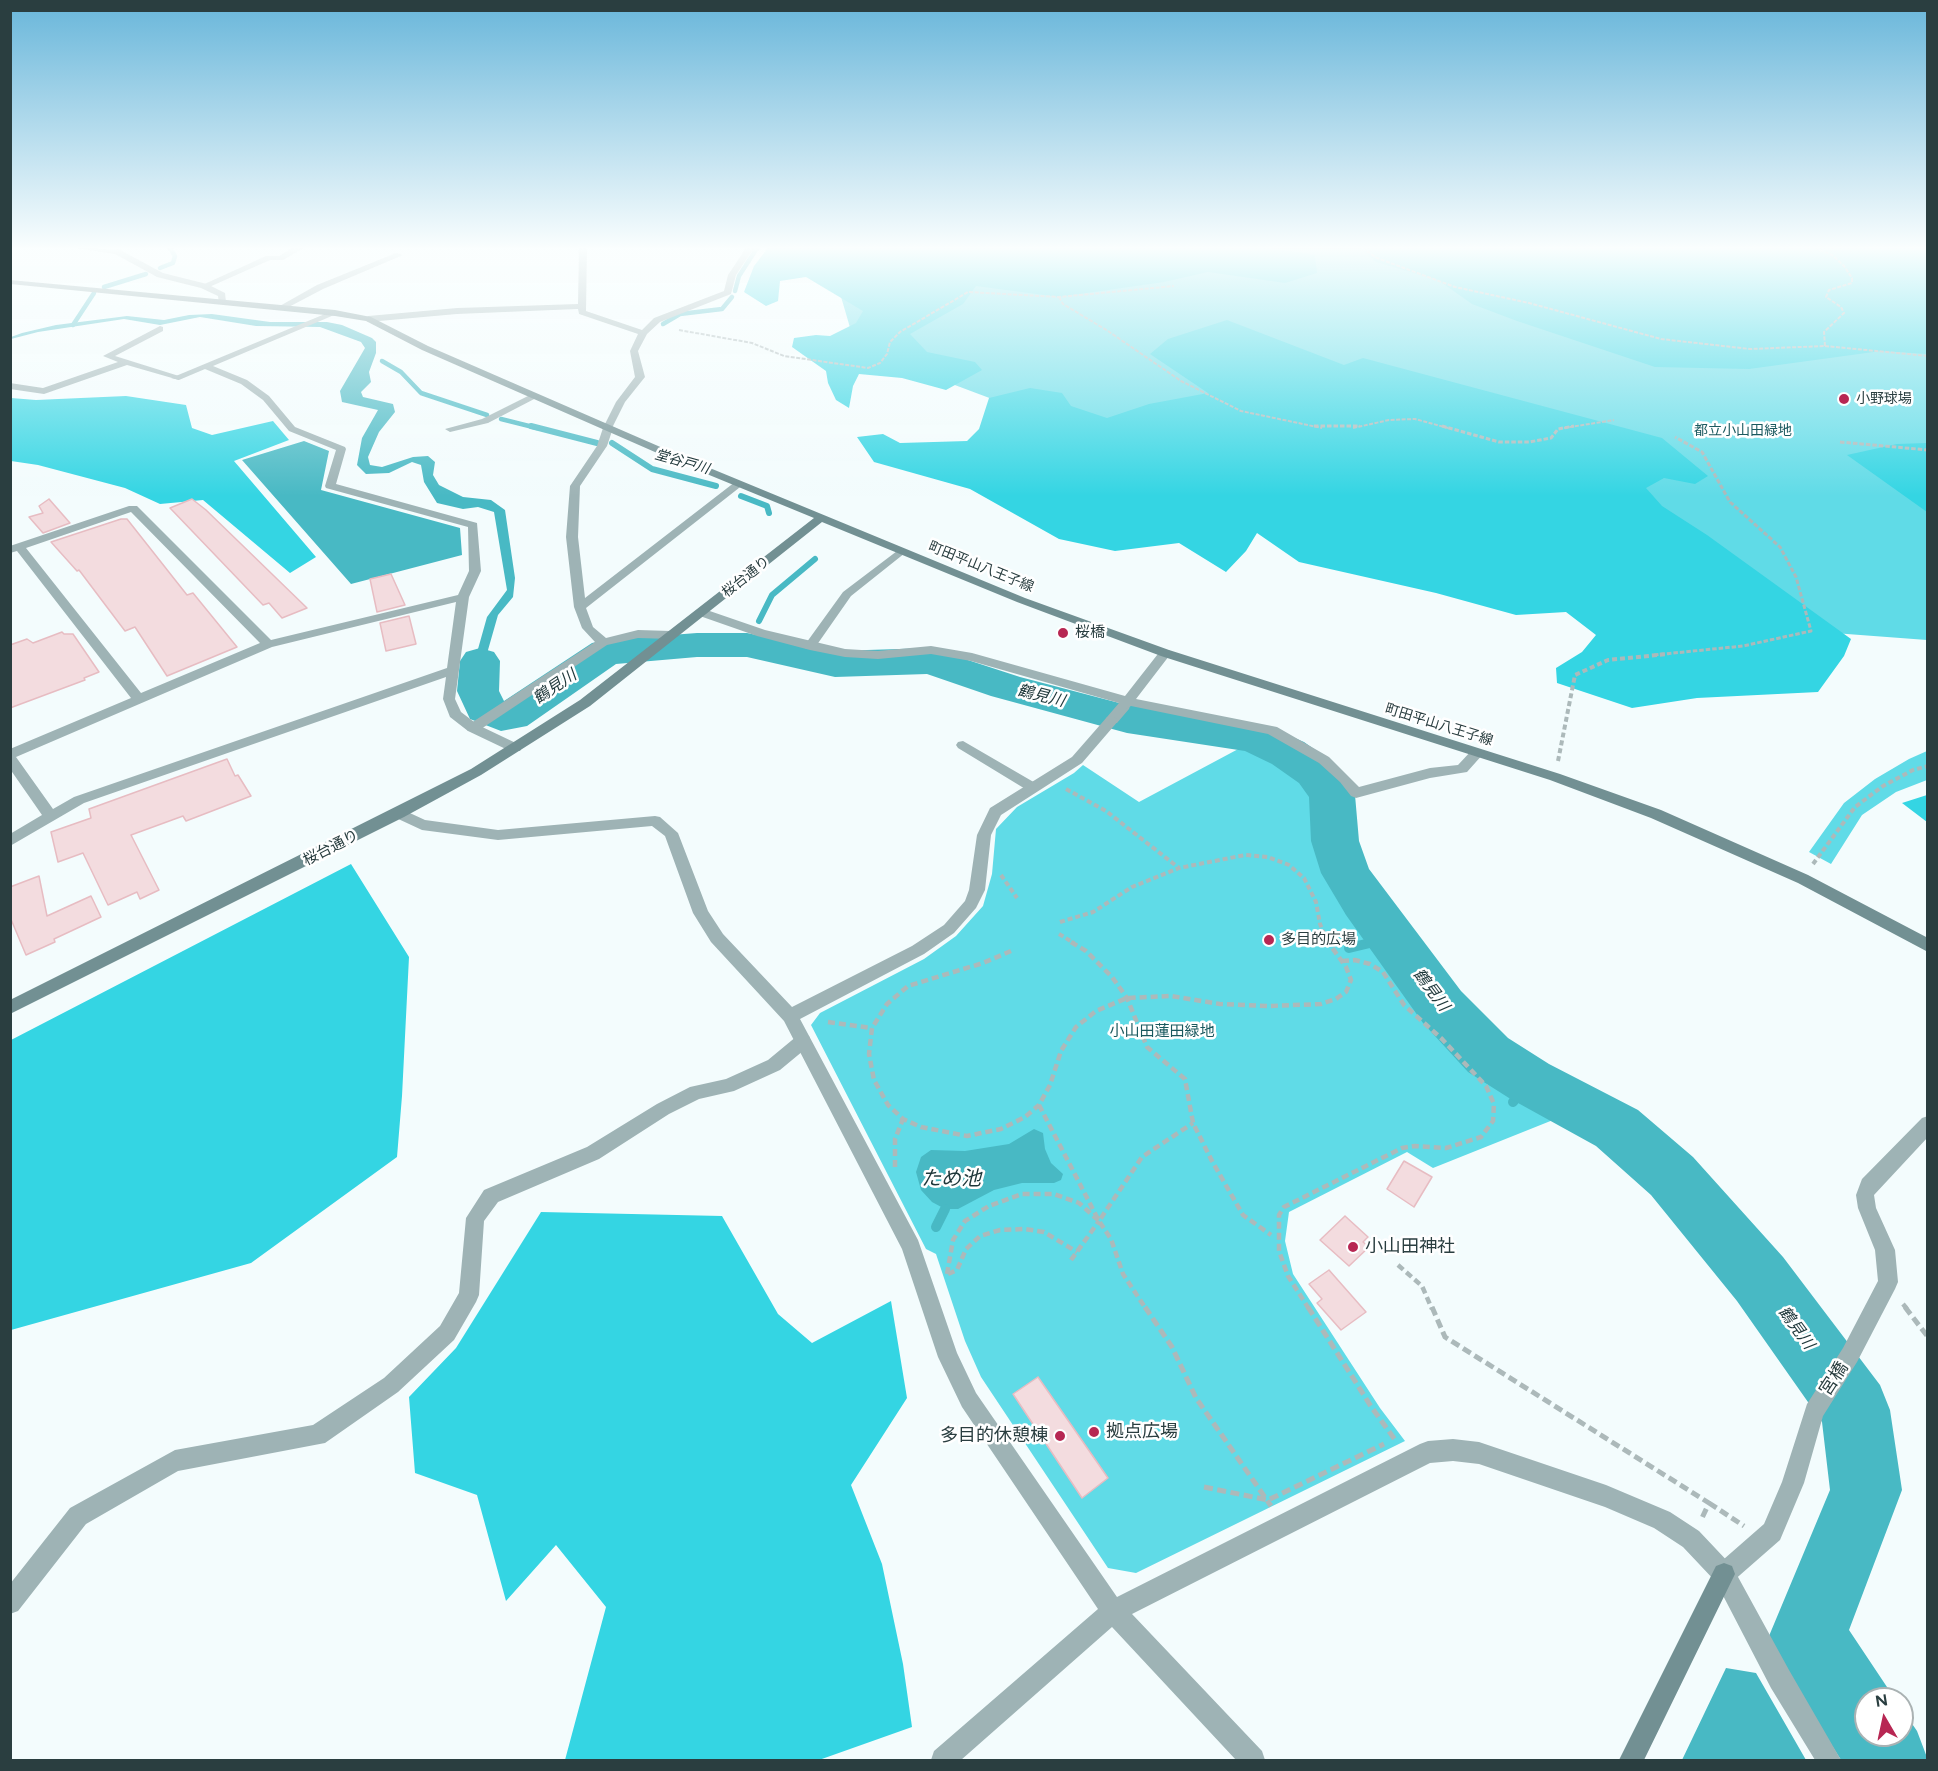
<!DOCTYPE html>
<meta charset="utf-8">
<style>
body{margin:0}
#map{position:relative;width:1938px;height:1771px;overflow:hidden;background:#f3fcfd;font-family:Figtree,sans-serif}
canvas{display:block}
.frame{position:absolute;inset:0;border:12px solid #2a3e40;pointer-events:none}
.north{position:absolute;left:1854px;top:1687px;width:60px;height:60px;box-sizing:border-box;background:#fff;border:2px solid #aab2b3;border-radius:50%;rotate:351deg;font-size:16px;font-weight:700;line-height:24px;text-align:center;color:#2a3e40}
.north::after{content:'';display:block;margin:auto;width:21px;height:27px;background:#b72753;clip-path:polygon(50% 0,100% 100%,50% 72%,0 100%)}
</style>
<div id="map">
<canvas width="1938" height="1771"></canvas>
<div class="frame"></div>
<div class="north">N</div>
</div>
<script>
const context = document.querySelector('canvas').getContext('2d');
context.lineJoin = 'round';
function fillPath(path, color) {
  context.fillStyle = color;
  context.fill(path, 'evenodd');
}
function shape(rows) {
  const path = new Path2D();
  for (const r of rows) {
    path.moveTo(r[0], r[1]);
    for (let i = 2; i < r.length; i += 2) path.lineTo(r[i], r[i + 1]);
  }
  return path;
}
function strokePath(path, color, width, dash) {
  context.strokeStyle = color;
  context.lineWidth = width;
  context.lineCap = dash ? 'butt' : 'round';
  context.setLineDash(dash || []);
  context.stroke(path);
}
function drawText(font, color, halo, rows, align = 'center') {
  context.font = font + ' Figtree,"Noto Sans JP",sans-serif';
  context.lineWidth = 5;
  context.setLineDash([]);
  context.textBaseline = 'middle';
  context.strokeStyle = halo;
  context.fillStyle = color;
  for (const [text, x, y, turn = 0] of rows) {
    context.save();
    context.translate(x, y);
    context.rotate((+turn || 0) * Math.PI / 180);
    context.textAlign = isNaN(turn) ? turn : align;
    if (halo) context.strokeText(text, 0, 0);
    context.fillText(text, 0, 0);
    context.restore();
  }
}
fillPath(shape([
 [1927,248,1927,640,1767,628,1187,472,856,348,827,249],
 [1242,747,1257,752,1287,768,1300,780,1310,797,1313,837,1324,869,1347,912,1386,966,1427,1016,1476,1063,1508,1086,1563,1116,1433,1168,1407,1152,1289,1212,1285,1241,1293,1274,1380,1408,1405,1441,1136,1573,1108,1568,981,1377,965,1341,936,1254,926,1249,811,1025,820,1013,924,959,956,936,983,906,992,874,996,829,1017,807,1074,773,1083,765,1139,802],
 [1927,751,1927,780,1896,792,1862,815,1831,864,1809,852,1844,803,1875,779,1909,759]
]), '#60dbe7');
fillPath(shape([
 [768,248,1271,248,1315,255,1317,273,1285,283,1208,272,1164,282,1059,297,976,286,963,304,910,334,927,352,975,362,982,370,946,390,902,378,859,374,853,386,849,408,836,400,828,383,826,371,792,347,794,338,816,335,830,336,856,323,863,311,806,277,780,281,778,301,766,306,744,292,754,266],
 [1360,248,1927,248,1927,354,1881,351,1749,369,1655,367,1517,321,1472,304,1438,280,1376,262],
 [1227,320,1344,365,1363,358,1662,438,1708,476,1695,484,1664,478,1646,488,1662,506,1707,535,1851,639,1844,656,1818,692,1697,698,1632,708,1557,683,1556,668,1582,652,1596,635,1566,612,1516,615,1436,593,1299,562,1257,533,1246,551,1226,572,1179,543,1115,551,1059,539,970,489,874,462,857,437,883,434,900,443,967,441,979,429,989,398,1030,388,1062,393,1071,406,1107,418,1149,404,1208,393,1150,354,1168,339],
 [126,396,186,405,192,428,212,435,273,421,289,440,234,461,316,557,290,573,203,500,160,504,125,488,38,465,11,461,11,398,36,400],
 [1927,443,1927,512,1847,455,1897,444],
 [1927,795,1928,795,1927,822,1902,803],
 [351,864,409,957,402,1096,397,1157,251,1263,11,1330,11,1040],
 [541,1212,722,1216,778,1314,812,1343,891,1301,907,1398,851,1485,882,1564,903,1664,912,1727,819,1760,565,1760,606,1607,556,1545,506,1601,477,1495,415,1473,409,1397,456,1348]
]), '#34d5e3');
fillPath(shape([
 [212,314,270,322,327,322,342,325,372,338,376,342,376,353,369,372,371,382,361,392,363,397,393,404,395,412,379,432,368,457,370,465,382,467,413,457,428,456,435,462,433,475,439,485,463,497,491,500,505,510,515,578,513,597,498,615,486,657,482,693,491,704,508,713,496,722,476,713,469,703,469,681,487,617,507,590,494,512,478,507,463,509,437,503,424,482,421,465,412,462,389,473,366,474,357,465,362,438,378,410,342,402,340,391,365,348,361,342,320,327,256,326,200,317,160,325,124,319,38,332,11,339,11,337,22,333,56,325,127,316,164,320,189,315],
 [304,441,329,451,321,490,460,528,462,555,351,584,242,460],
 [1034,1129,1043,1133,1045,1149,1051,1163,1063,1174,1061,1180,1054,1183,1022,1183,994,1190,958,1209,945,1209,932,1202,921,1190,916,1172,921,1157,931,1150,965,1151,1009,1144],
 [1726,1668,1756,1673,1806,1760,1682,1760]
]), '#48b9c4');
strokePath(shape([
 [160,268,173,263,175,256,170,248],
 [104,287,146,274],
 [735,291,739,276,757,248],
 [663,324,680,314,722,309,732,297],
 [73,325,94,293],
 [382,361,401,372,421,393,487,415],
 [501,419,537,428]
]), '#48b9c4', 4.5);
strokePath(shape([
 [531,426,597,443],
 [612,443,652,469,716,486],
 [741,496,767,506,769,513],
 [759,621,772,595,815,559],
 [747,645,749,640]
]), '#48b9c4', 6);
strokePath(shape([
 [1368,943,1390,938]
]), '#48b9c4', 8);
strokePath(shape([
 [1349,948,1374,942],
 [1513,1102,1529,1081],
 [936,1227,945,1209]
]), '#48b9c4', 10);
fillPath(shape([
 [697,633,747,633,835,651,931,648,1020,677,1127,705,1233,719,1276,730,1304,742,1331,761,1355,795,1359,841,1369,869,1461,991,1508,1038,1549,1064,1638,1110,1693,1157,1783,1257,1880,1385,1890,1410,1902,1490,1849,1630,1895,1699,1866,1699,1866,1735,1902,1735,1902,1709,1917,1731,1928,1760,1841,1760,1780,1664,1769,1636,1830,1490,1822,1422,1737,1301,1651,1195,1596,1146,1509,1098,1468,1072,1423,1023,1346,915,1321,873,1311,841,1309,797,1299,783,1272,764,1245,751,1127,733,991,696,927,674,835,677,747,657,697,657,616,664,527,726,501,731,470,719,457,691,460,661,466,652,480,648,494,652,500,661,499,691,504,701,592,643,606,640,697,633]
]), '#48b9c4');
const building = shape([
 [49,499,70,523,43,533,29,517,43,513,39,506,49,499],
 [192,499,206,510,307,608,282,618,269,603,263,605,170,508,192,499],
 [121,519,127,519,187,595,193,593,237,647,167,676,135,627,125,631,79,570,77,571,51,542,121,519],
 [391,574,405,605,377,612,370,579,391,574],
 [409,616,416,644,386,651,380,623,409,616],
 [62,632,64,634,73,634,99,672,84,678,85,680,10,708,10,645,27,639,33,643,62,632],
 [227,759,235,776,238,775,251,796,186,821,183,816,131,835,159,890,140,899,137,892,108,905,83,853,58,862,51,832,91,818,89,809,227,759],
 [39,876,47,916,91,896,101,917,54,939,55,942,26,955,10,917,10,887,39,876],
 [1404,1161,1432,1177,1414,1207,1387,1189,1404,1161],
 [1345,1216,1368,1237,1363,1242,1369,1247,1349,1266,1320,1240,1345,1216],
 [1329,1270,1366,1312,1341,1330,1317,1303,1322,1299,1309,1284,1329,1270],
 [1038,1377,1108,1478,1082,1498,1013,1394,1038,1377]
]);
fillPath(building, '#f3dcdf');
strokePath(building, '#e7bcc2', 1.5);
strokePath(shape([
 [1362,248,1377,258,1455,287,1529,303,1661,339,1750,349,1825,346,1824,332,1844,313,1841,307,1826,297,1829,290,1852,283,1852,278,1844,266,1832,255,1816,248],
 [1059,297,1063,304,1108,331,1181,381,1241,411,1322,428],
 [679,330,752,343,784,356,868,368,880,363,887,354,890,342,900,332,968,292,1059,297,1174,286],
 [1825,346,1928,356],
 [1353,428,1389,420,1415,419,1448,428],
 [1564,428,1614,420]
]), '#acb9ba', 2, [4, 1.5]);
strokePath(shape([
 [1314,426,1360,426],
 [1442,426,1499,442,1529,442,1551,438,1558,429,1574,426],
 [1840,442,1928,450],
 [1654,655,1743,646,1811,631,1796,577,1780,547,1730,502,1702,452,1675,437]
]), '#acb9ba', 3, [4.5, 2]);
strokePath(shape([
 [1558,761,1575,675,1608,660,1668,654],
 [1066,789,1106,811,1179,868],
 [1813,864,1855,807,1883,786,1913,770,1928,766],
 [1001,875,1017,898],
 [1060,922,1093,912,1132,887,1179,868,1245,855,1268,857,1289,865,1304,878,1316,902,1320,924,1328,943],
 [1059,934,1074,943]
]), '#acb9ba', 4, [5, 3]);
strokePath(shape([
 [1071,942,1086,951,1112,977,1127,998,1147,1047,1185,1079,1193,1123,1212,1161,1243,1215,1271,1235],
 [1011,951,983,963,908,986,887,1004,872,1028,869,1054,874,1080,888,1105,903,1119,921,1127,967,1136,1001,1129,1025,1117,1039,1105,1050,1085,1061,1051,1076,1027,1096,1011,1127,998,1171,996,1220,1004,1268,1006,1321,1004,1336,999,1346,992,1351,980,1346,967,1328,942],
 [828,1022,872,1028],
 [1039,1105,1099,1221,1111,1239,1123,1274,1146,1309],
 [895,1167,895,1139,903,1119],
 [1071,1260,1099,1221],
 [1398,1265,1422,1286,1432,1309],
 [947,1274,953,1240,965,1221,989,1206,1022,1194,1054,1194,1079,1203,1099,1221,1142,1157,1193,1123],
 [948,1274,957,1270,966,1249,980,1236,1000,1230,1025,1229,1044,1232,1077,1252],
 [1903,1304,1907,1309],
 [1309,1309,1288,1276,1279,1251,1279,1215,1284,1207,1402,1148,1415,1146,1446,1148,1481,1137,1493,1121,1494,1104,1486,1086,1442,1039,1404,1005,1383,972,1370,964,1355,960,1341,961]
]), '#acb9ba', 4.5, [7, 4]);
strokePath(shape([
 [1145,1307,1172,1347,1196,1398,1271,1506],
 [1308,1307,1372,1408,1396,1441],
 [1432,1307,1445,1337,1709,1503,1702,1518],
 [1905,1307,1928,1337],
 [1204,1487,1268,1500,1384,1444],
 [1709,1503,1744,1526]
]), '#acb9ba', 5, [9, 4.5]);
fillPath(shape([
 [293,248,303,248,283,260,270,260,207,288,200,286,266,256,279,256,293,248],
 [396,253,403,255,323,289,285,309,278,307,317,285,396,253],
 [160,326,163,327,163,331,115,356,179,376,179,380,127,365,44,394,10,389,10,383,43,388,118,362,103,356,160,326],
 [532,394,540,396,488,423,450,432,445,429,482,419,532,394],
 [608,425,613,428,607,446,580,486,578,537,585,598,735,482,744,484,586,608,593,627,606,638,638,630,671,631,677,635,671,639,638,638,607,645,478,731,468,731,466,728,468,725,595,642,582,628,574,607,566,537,570,486,597,446,603,428,608,425],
 [901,548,907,551,905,553,851,596,814,649,806,649,804,646,843,592,901,548],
 [1124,702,1129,703,1130,706,1129,709,1117,723,1107,723,1105,720,1107,717,1119,703,1124,702],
 [963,741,1037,784,1039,787,1037,790,1027,790,958,748,956,745,958,742,963,741],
 [803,1034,809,1036,811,1041,809,1046,780,1070,734,1091,699,1099,669,1114,599,1159,498,1202,484,1221,479,1295,476,1302,454,1340,398,1392,325,1443,178,1471,86,1524,18,1611,10,1614,10,1584,70,1508,175,1450,313,1425,384,1378,440,1326,459,1293,466,1218,484,1190,587,1147,657,1104,690,1087,726,1079,768,1060,797,1036,803,1034],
 [1928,1116,1928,1137,1874,1195,1876,1208,1895,1250,1898,1282,1895,1289,1857,1362,1823,1416,1804,1483,1780,1540,1732,1582,1724,1585,1716,1582,1713,1574,1716,1566,1764,1524,1782,1482,1807,1404,1843,1348,1878,1281,1875,1250,1858,1208,1856,1195,1862,1179,1922,1118,1928,1116]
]), '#9eb3b5');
fillPath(shape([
 [78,248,120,250,163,273,207,284,225,293,226,302,219,304,218,296,201,288,157,277,115,254,78,248],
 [579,248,587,248,586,311,642,330,654,318,724,291,728,275,746,248,754,248,736,275,731,294,660,322,647,334,638,351,645,377,625,402,611,430,603,428,616,402,635,377,630,351,638,334,579,314,578,309,457,314,368,322,364,319,368,316,457,308,578,304,579,248],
 [332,311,339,313,213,366,247,380,269,396,295,427,345,447,346,449,336,484,477,523,481,571,469,597,455,699,461,712,478,725,520,745,522,748,520,751,510,751,468,731,450,717,443,699,446,677,84,803,10,846,10,834,42,815,10,769,10,749,131,698,17,551,10,553,10,546,129,506,137,506,271,640,458,595,469,571,468,527,326,488,325,486,336,450,289,431,263,400,241,384,205,369,179,380,171,378,332,311],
 [131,512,260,643,141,693,26,548,131,512],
 [456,602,447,668,74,797,53,809,16,757,272,647,456,602],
 [701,608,765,630,845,649,878,651,931,646,972,653,1125,696,1161,650,1169,650,1171,653,1169,656,1136,699,1277,727,1329,757,1359,787,1430,768,1458,765,1472,750,1477,748,1484,753,1467,772,1430,778,1356,798,1351,796,1340,782,1319,763,1268,734,1131,706,1124,710,1118,706,1119,703,971,661,931,654,878,659,845,657,810,650,757,636,697,615,695,612,701,608],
 [1112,716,1119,720,1082,763,1001,815,991,835,985,890,976,908,954,933,924,954,800,1019,918,1240,957,1353,976,1393,1117,1597,1420,1444,1428,1441,1453,1439,1479,1442,1606,1485,1670,1512,1699,1531,1732,1566,1789,1670,1841,1760,1815,1760,1771,1688,1716,1582,1683,1547,1654,1528,1605,1507,1479,1464,1453,1461,1430,1463,1132,1614,1262,1751,1265,1760,1236,1760,1112,1627,961,1760,931,1760,934,1751,1098,1609,962,1407,938,1357,902,1249,784,1021,711,942,693,913,665,836,652,826,498,840,422,830,394,817,392,813,399,808,425,820,498,830,655,816,660,817,678,833,708,911,723,934,792,1007,912,946,944,925,965,901,969,890,977,835,990,808,1072,757,1107,717,1112,716]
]), '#9eb3b5');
fillPath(shape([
 [10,280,335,310,371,317,428,346,688,459,1025,598,1169,650,1560,774,1661,810,1808,875,1928,938,1928,952,1798,883,1651,818,1550,780,1161,656,1017,602,822,522,590,706,481,775,404,817,10,1014,10,1000,471,769,580,700,814,518,680,463,422,350,366,321,335,316,10,284,10,280],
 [1724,1563,1732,1566,1735,1574,1644,1760,1619,1760,1716,1566,1724,1563]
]), '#729093');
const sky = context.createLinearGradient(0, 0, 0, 496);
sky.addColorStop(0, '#68b6da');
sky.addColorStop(0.5, '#fafefe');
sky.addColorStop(1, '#fafefe00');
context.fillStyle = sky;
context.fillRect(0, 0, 1938, 496);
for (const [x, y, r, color] of [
 [1844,399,6,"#b72753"],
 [1063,633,6,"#b72753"],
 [1269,940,6,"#b72753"],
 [1353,1247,6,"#b72753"],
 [1094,1432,6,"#b72753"],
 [1060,1436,6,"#b72753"]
]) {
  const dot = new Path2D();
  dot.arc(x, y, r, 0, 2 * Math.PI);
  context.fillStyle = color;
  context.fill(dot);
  strokePath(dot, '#fff', 2);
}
drawText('14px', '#2a3e40', '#fff', [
 ["小野球場",1856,399]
], 'left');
drawText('14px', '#1a595f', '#fff', [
 ["都立小山田緑地",1743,431]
]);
drawText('italic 14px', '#1e373a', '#fff', [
 ["堂谷戸川",682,462,16]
]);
drawText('14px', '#2a3e40', '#fff', [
 ["町田平山八王子線",981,567,22],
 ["桜台通り",746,577,-38],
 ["町田平山八王子線",1439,725,17]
]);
drawText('15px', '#2a3e40', '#fff', [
 ["桜橋",1075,633],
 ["多目的広場",1281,940]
], 'left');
drawText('15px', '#2a3e40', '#fff', [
 ["桜台通り",331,848,-27]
]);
drawText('15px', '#1a595f', '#fff', [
 ["小山田蓮田緑地",1162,1032]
]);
drawText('italic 16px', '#1e373a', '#fff', [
 ["鶴見川",555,687,-34],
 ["鶴見川",1041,696,14],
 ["鶴見川",1431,990,53],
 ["鶴見川",1796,1328,54]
]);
drawText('18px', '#2a3e40', '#fff', [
 ["小山田神社",1365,1247],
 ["拠点広場",1106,1432],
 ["多目的休憩棟",1048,1436,"right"]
], 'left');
drawText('18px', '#2a3e40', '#fff', [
 ["宮橋",1834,1379,-57]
]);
drawText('italic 20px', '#1e373a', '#fff', [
 ["ため池",951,1179]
]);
</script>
